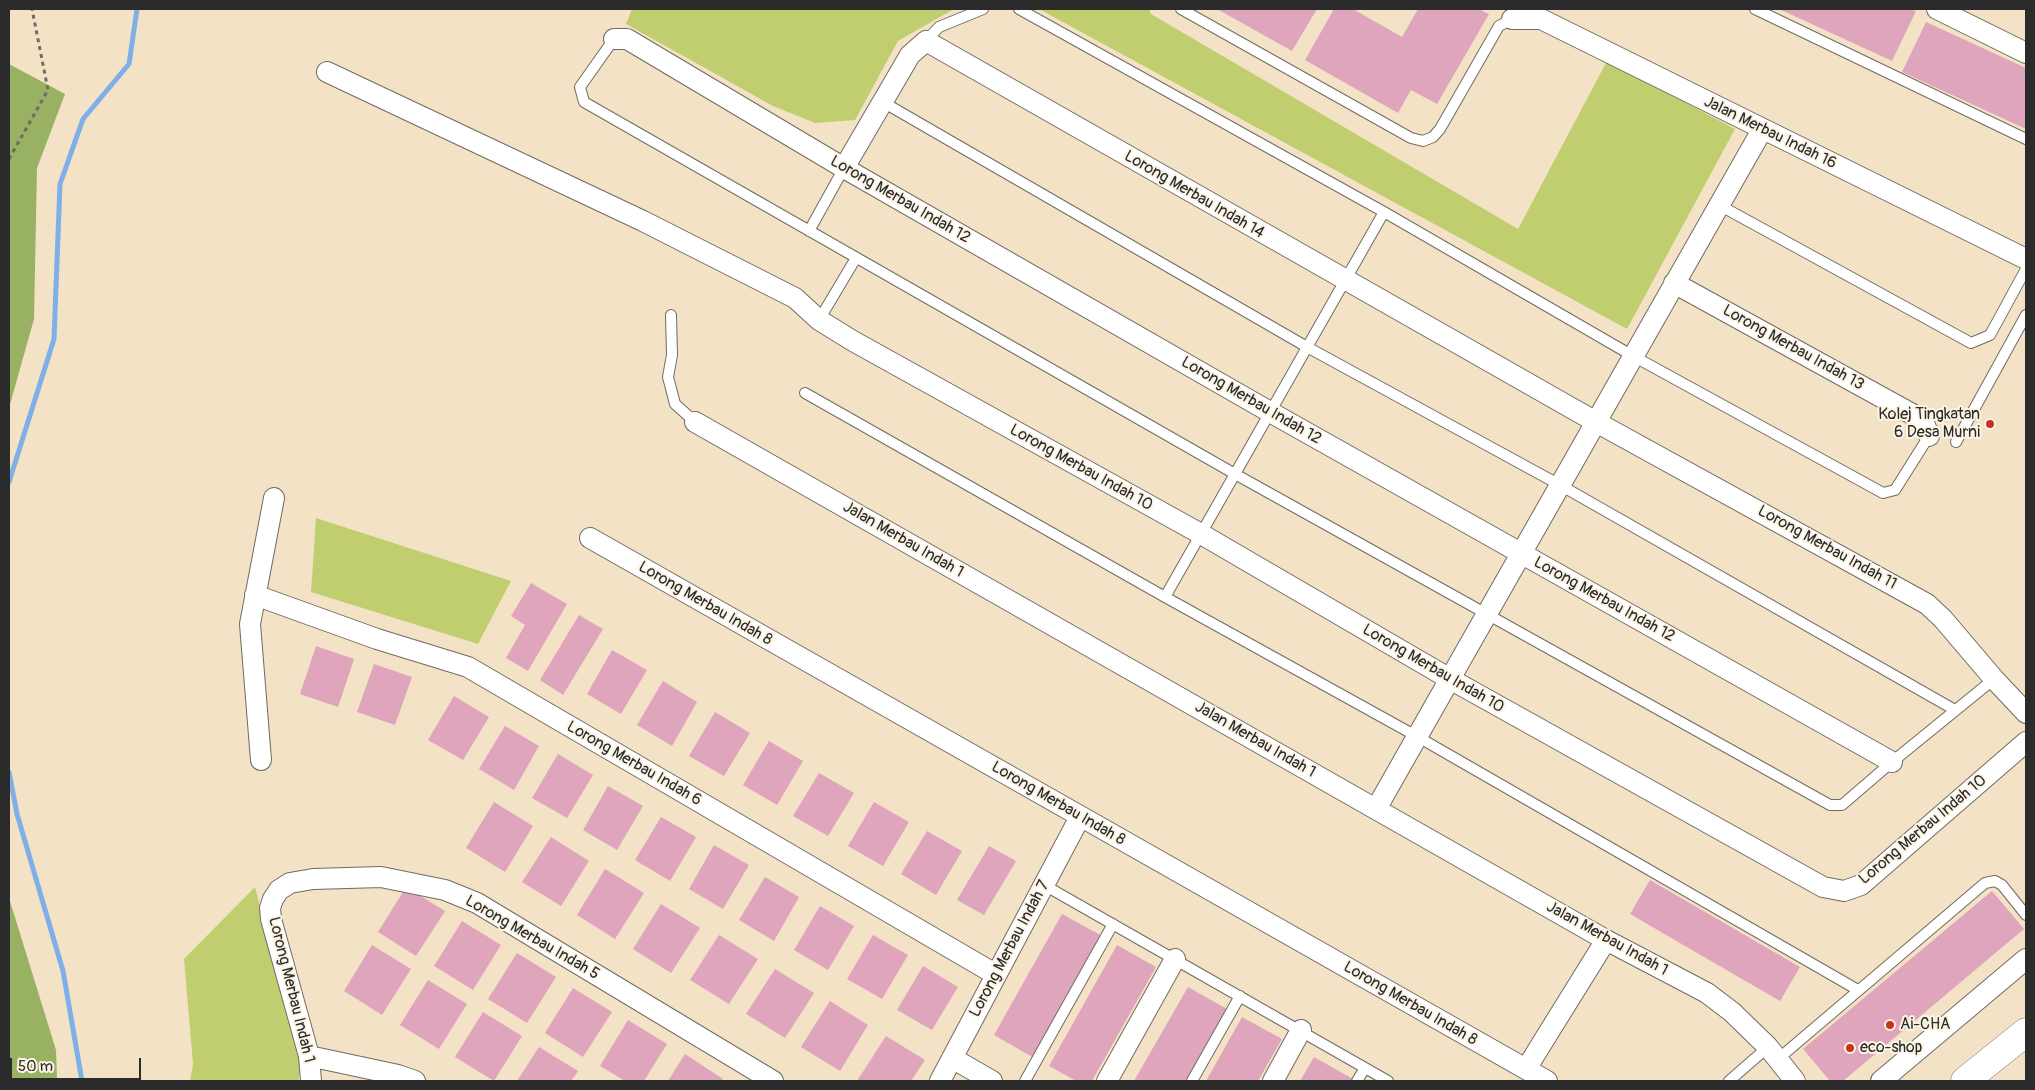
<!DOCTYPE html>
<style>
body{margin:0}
#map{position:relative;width:2035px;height:1090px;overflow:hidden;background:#f3e2c5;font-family:Pangolin,sans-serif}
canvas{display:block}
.frame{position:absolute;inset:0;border:10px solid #2b2b2b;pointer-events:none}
.scale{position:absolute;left:10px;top:1058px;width:131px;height:22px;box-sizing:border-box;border:2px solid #2b2b2b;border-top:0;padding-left:6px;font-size:15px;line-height:18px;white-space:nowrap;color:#2b2b2b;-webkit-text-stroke:4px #fcf5e5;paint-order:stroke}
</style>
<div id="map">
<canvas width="2035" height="1090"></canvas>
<div class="frame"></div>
<div class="scale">50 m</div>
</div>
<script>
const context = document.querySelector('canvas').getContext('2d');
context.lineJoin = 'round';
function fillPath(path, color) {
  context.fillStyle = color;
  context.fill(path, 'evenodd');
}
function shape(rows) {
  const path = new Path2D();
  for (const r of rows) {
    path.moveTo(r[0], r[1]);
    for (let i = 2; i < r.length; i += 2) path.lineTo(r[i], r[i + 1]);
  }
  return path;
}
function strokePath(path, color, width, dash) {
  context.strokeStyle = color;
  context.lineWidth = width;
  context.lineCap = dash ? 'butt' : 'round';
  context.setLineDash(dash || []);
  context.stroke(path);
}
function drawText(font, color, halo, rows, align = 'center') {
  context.font = font + ' Pangolin,sans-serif';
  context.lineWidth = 4;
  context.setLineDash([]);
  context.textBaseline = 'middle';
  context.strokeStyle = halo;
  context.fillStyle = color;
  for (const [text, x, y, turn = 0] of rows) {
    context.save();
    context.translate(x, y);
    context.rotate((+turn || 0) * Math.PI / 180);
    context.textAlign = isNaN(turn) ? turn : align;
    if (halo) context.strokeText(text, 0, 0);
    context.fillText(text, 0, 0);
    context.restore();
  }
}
fillPath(shape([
 [632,9,954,9,898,41,855,120,815,123,773,106,626,24],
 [1039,9,1149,9,1151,14,1518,229,1607,61,1735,129,1627,329],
 [316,518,511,581,478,644,311,592],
 [255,887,301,1069,298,1081,190,1081,193,1064,184,959]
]), '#c1ce70');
fillPath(shape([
 [9,64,65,94,37,168,34,319,9,408],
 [9,898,56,1050,57,1081,9,1081]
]), '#98b162');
strokePath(shape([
 [9,482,54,339,60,184,83,119,129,64,137,9],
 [9,772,17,814,63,971,82,1081]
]), '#7faee9', 5);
fillPath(shape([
 [1217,9,1317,9,1292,51],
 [1334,9,1353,9,1402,37,1418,9,1479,9,1489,14,1437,104,1411,90,1398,113,1305,60],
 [1779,9,1910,9,1916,11,1892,61],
 [1926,22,2026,68,2026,129,1902,72],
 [531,583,567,604,528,671,506,658,525,625,511,616],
 [579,615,603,629,563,695,540,680],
 [316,646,354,659,338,707,300,694],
 [612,650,647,670,621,714,587,694],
 [374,664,412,677,395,725,357,712],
 [663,681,697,702,672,746,637,725],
 [454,696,489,717,463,760,428,740],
 [715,712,750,733,724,776,689,756],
 [505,726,539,746,514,790,479,769],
 [769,741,803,761,777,805,743,785],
 [558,754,593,775,567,818,532,798],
 [819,773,854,793,828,836,793,816],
 [608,786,643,806,617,850,583,830],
 [494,802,533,826,505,872,466,848],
 [874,802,909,822,883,866,848,846],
 [661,817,696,837,670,881,635,860],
 [927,831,962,851,936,895,901,874],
 [551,837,589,861,561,906,522,882],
 [714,845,749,865,723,909,689,889],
 [989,846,1016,861,984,915,957,900],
 [605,869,644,893,615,939,577,915],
 [765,877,799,897,774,941,739,920],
 [1650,880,1800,967,1780,1001,1630,914],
 [406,887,445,911,416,956,378,932],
 [1992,891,2024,929,1843,1081,1830,1081,1803,1049],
 [661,904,700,928,671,973,633,949],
 [820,906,854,926,828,970,794,950],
 [1062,914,1102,936,1034,1058,994,1035],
 [462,921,501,945,473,990,434,966],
 [719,935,758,959,729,1004,690,980],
 [873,935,908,955,882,999,847,979],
 [372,945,411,969,382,1015,344,991],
 [1117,945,1156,967,1092,1081,1076,1081,1049,1066],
 [517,953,556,977,527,1023,488,999],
 [923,966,958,987,932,1030,897,1010],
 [775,969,814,993,785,1038,746,1014],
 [428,980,467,1004,439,1049,400,1025],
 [1188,987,1227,1009,1186,1081,1134,1081],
 [573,988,612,1012,583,1057,545,1033],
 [830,1001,868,1025,840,1071,801,1047],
 [483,1012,522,1036,494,1081,455,1057],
 [1242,1017,1282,1039,1258,1081,1206,1081],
 [628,1020,667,1044,644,1081,625,1081,600,1066],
 [886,1036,925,1060,911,1081,857,1081],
 [539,1047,578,1071,571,1081,517,1081],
 [685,1054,723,1079,721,1081,668,1081],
 [1314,1057,1353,1079,1352,1081,1300,1081]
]), '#dea5bc');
const lane = shape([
 [1019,9,1384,212,1633,356,1883,493,1895,490,1929,436],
 [1181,9,1411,138,1423,141,1433,137,1440,129,1499,26,1512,19],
 [1755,9,2026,139],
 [614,39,580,87,584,102,1235,474,1830,805,1842,805,1892,762,1994,679],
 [926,41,939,27,983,9],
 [881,101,1307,347,1560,485,1955,710],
 [1719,205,1971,343,1990,335,2026,269],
 [809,231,844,168],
 [671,315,672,355,668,377,675,404,695,422],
 [819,320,856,258],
 [805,393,1165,597,1418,737,1858,990],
 [1956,442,2026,315],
 [1165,597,1384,212],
 [1044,885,1388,1081],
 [1778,1059,1985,883,1995,881,2002,885,2026,915],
 [1025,1081,1113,924],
 [1192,1081,1240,996],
 [1357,1081,1365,1068],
 [1729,1081,1768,1047]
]);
const street = shape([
 [1937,9,2026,53],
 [1512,19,1541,19,2026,259],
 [614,39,627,39,844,168,1270,412,1892,762],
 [327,72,643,221,795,298,819,320,853,341,1201,534,1450,679,1823,887,1844,891,1861,885,2026,742],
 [844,168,910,55,926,41,1596,422,1927,604,1943,619,1994,679,2026,713],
 [1674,283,1923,420,1929,436],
 [695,422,1606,940,1707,993,1732,1012,1768,1047,1795,1081],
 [590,538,1547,1081],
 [255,595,377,639,468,667,995,974],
 [261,760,250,624,274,498],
 [1376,809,1762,130],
 [309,1056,398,1075,415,1081],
 [952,1058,992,1081],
 [1526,1069,1606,940],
 [311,1081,309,1056,271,919,270,908,273,899,279,890,290,883,313,879,381,877,445,890,477,903,773,1081],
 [940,1081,1080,817],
 [1107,1081,1175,959],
 [1273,1081,1301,1030],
 [1881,1081,2026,959]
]);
const secondary = shape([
 [1965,1081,2026,1032]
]);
strokePath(lane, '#716b61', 12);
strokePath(street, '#716b61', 22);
strokePath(secondary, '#716b61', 29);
strokePath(shape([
 [9,159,48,90,32,9]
]), '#716b61', 3, [4, 4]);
strokePath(lane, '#fff', 10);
strokePath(street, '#fff', 20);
strokePath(secondary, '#fff', 28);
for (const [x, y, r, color] of [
 [1990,424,5,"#c8321e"],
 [1890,1025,5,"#c8321e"],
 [1850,1048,5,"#c8321e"]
]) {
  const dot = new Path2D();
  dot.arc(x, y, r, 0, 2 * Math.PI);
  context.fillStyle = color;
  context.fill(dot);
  strokePath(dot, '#fcf5e5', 2);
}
drawText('16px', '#2b2b2b', '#fcf5e5', [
 ["Jalan Merbau Indah 16",1770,133,26],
 ["Lorong Merbau Indah 14",1194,195,30],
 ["Lorong Merbau Indah 12",900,200,30],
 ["Lorong Merbau Indah 13",1793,348,29],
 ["Lorong Merbau Indah 12",1251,401,30],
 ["Lorong Merbau Indah 10",1081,468,29],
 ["Jalan Merbau Indah 1",903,540,30],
 ["Lorong Merbau Indah 11",1827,548,29],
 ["Lorong Merbau Indah 12",1604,600,29],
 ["Lorong Merbau Indah 8",705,604,30],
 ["Lorong Merbau Indah 10",1433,669,30],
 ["Jalan Merbau Indah 1",1255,740,30],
 ["Lorong Merbau Indah 6",634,764,30],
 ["Lorong Merbau Indah 8",1058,804,30],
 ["Lorong Merbau Indah 10",1923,830,-40],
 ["Lorong Merbau Indah 5",532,938,30],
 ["Jalan Merbau Indah 1",1607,939,29],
 ["Lorong Merbau Indah 7",1010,949,-62],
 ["Lorong Merbau Indah 1",291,990,76],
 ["Lorong Merbau Indah 8",1410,1004,30]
]);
drawText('16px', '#2b2b2b', '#fcf5e5', [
 ["Kolej Tingkatan",1980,415,"right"],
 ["6 Desa Murni",1980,433,"right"],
 ["Ai-CHA",1900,1025],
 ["eco-shop",1860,1048]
], 'left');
</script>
